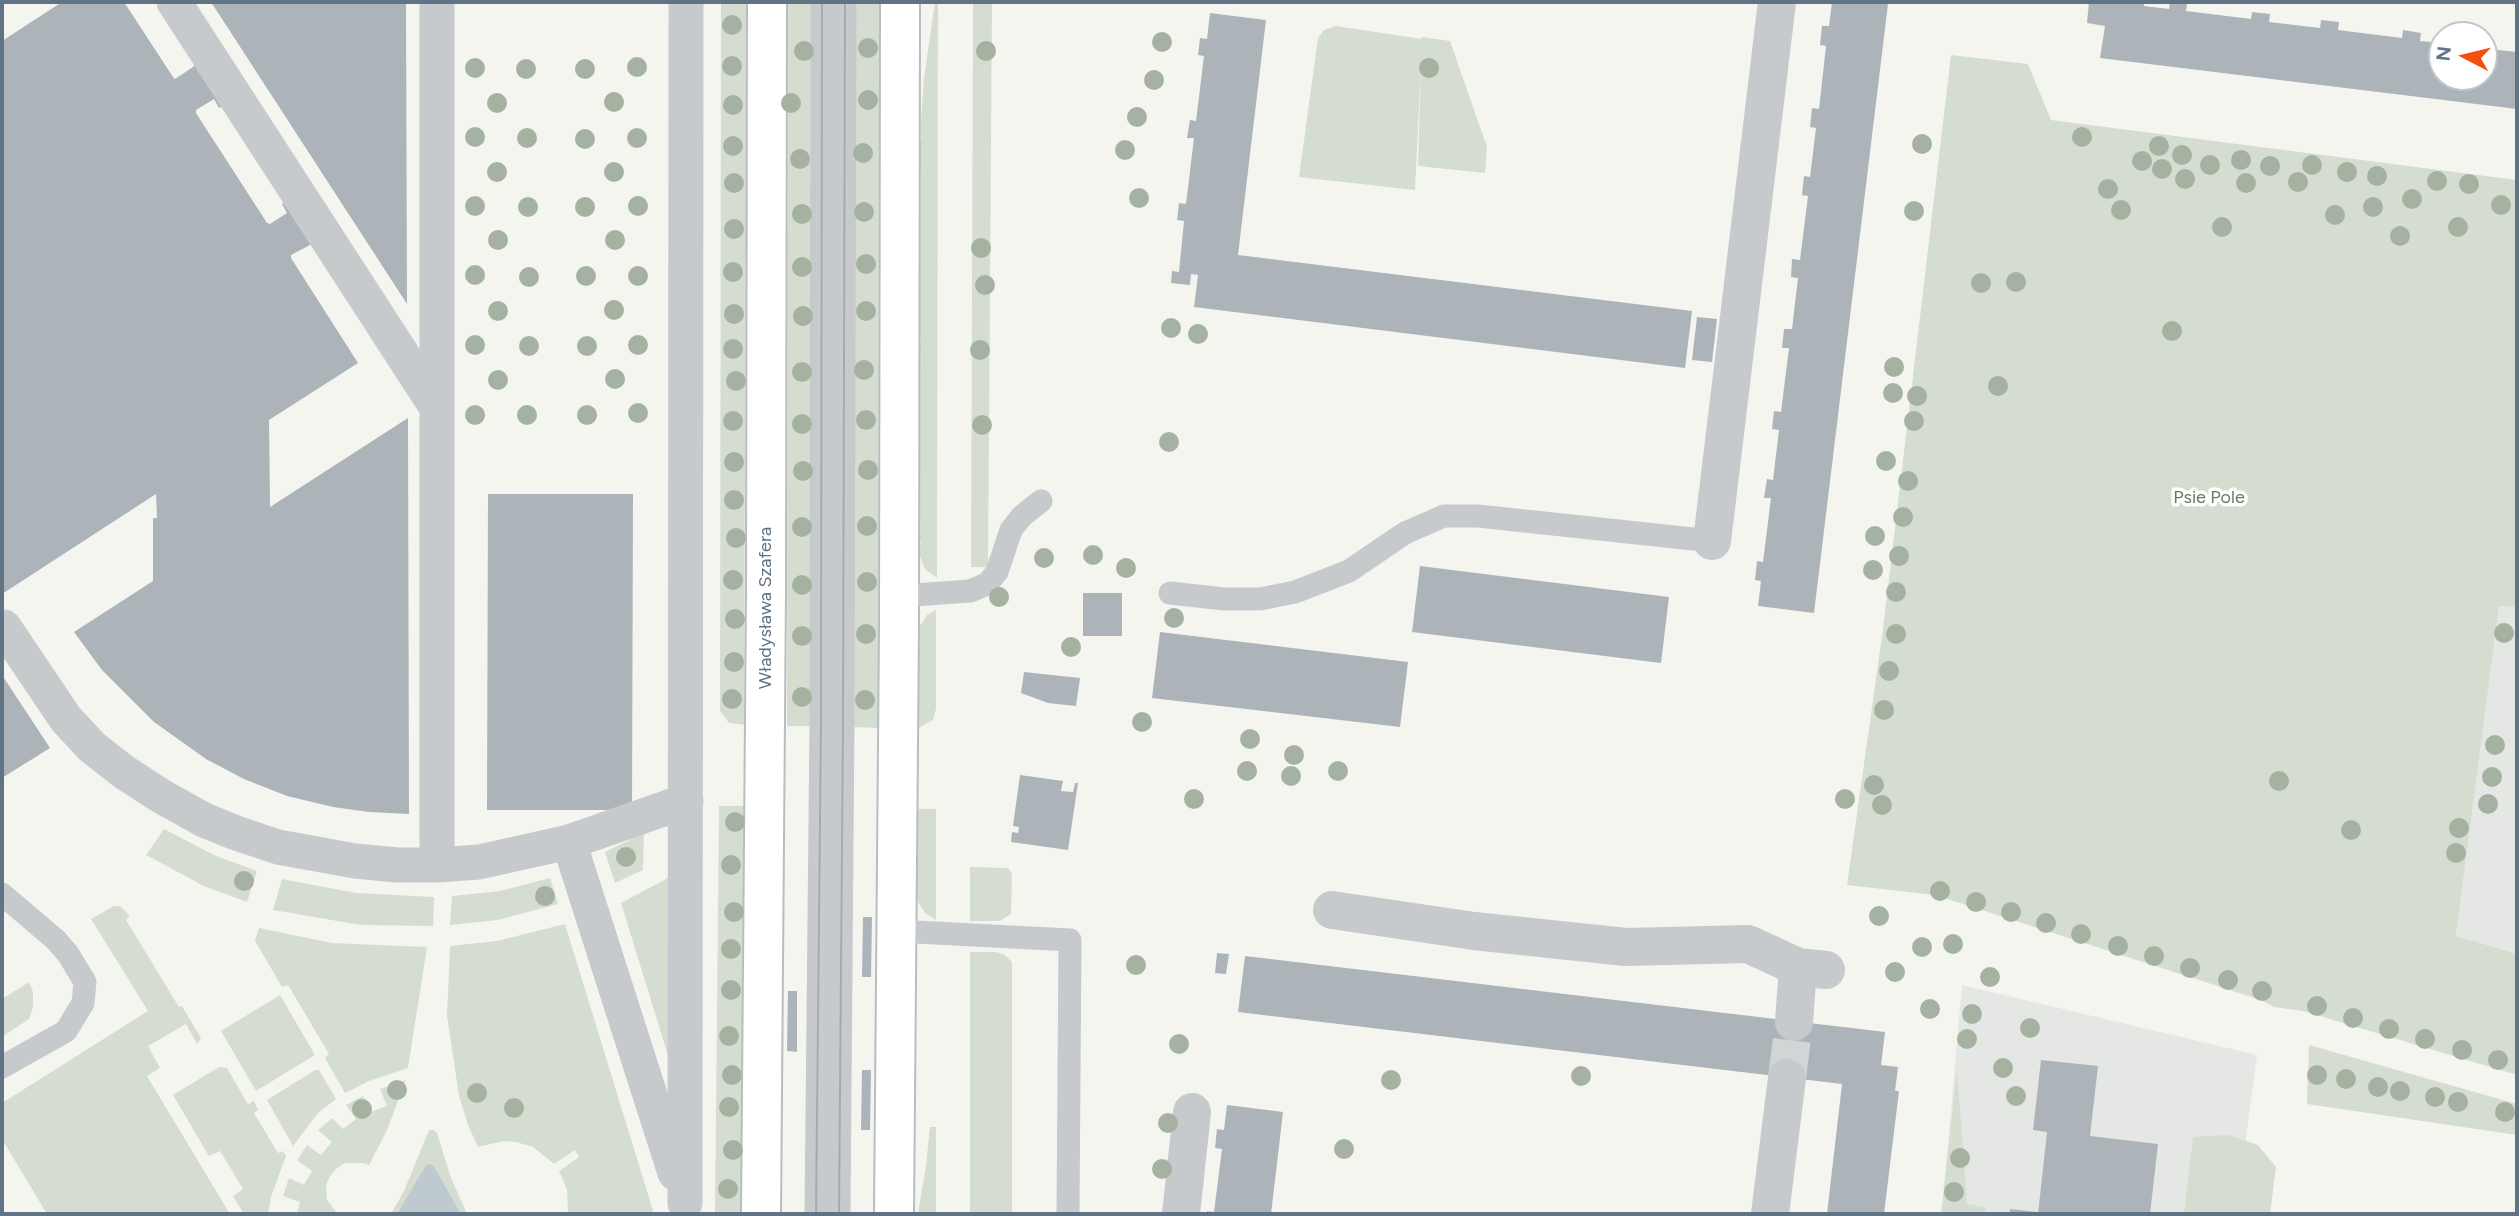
<!DOCTYPE html>
<meta charset="utf-8">
<style>
body{margin:0}
#map{position:relative;width:2519px;height:1216px;overflow:hidden;background:#f5f5f0;font-family:Figtree,sans-serif}
canvas{display:block}
.frame{position:absolute;inset:0;border:4px solid #617485;pointer-events:none}
.north{position:absolute;left:2428px;top:21px;width:70px;height:70px;box-sizing:border-box;background:#fff;border:2px solid #c0c7ce;border-radius:50%;rotate:277deg;font-size:19px;font-weight:700;line-height:28px;text-align:center;color:#617485}
.north::after{content:'';display:block;margin:auto;width:24px;height:32px;background:#f44e12;clip-path:polygon(50% 0,100% 100%,50% 72%,0 100%)}
</style>
<div id="map">
<canvas width="2519" height="1216"></canvas>
<div class="frame"></div>
<div class="north">N</div>
</div>
<script>
const context = document.querySelector('canvas').getContext('2d');
context.lineJoin = 'round';
function fillPath(path, color) {
  context.fillStyle = color;
  context.fill(path, 'evenodd');
}
function shape(rows) {
  const path = new Path2D();
  for (const r of rows) {
    path.moveTo(r[0], r[1]);
    for (let i = 2; i < r.length; i += 2) path.lineTo(r[i], r[i + 1]);
  }
  return path;
}
function strokePath(path, color, width, dash) {
  context.strokeStyle = color;
  context.lineWidth = width;
  context.lineCap = dash ? 'butt' : 'round';
  context.setLineDash(dash || []);
  context.stroke(path);
}
function drawText(font, color, halo, rows, align = 'center') {
  context.font = font + ' Figtree,sans-serif';
  context.lineWidth = 7;
  context.setLineDash([]);
  context.textBaseline = 'middle';
  context.strokeStyle = halo;
  context.fillStyle = color;
  for (const [text, x, y, turn = 0] of rows) {
    context.save();
    context.translate(x, y);
    context.rotate((+turn || 0) * Math.PI / 180);
    context.textAlign = isNaN(turn) ? turn : align;
    if (halo) context.strokeText(text, 0, 0);
    context.fillText(text, 0, 0);
    context.restore();
  }
}
fillPath(shape([
 [2499,605,2517,607,2517,954,2456,937],
 [1962,985,2257,1055,2236,1214,1942,1214]
]), '#e5e7e4');
fillPath(shape([
 [721,2,747,2,744,716,746,725,729,723,720,711],
 [788,2,815,2,812,726,787,726],
 [852,2,879,2,878,728,852,727],
 [935,2,938,2,937,578,925,569,918,551,921,542,919,538,919,343,921,342,919,338,920,140,922,136,920,135,924,78],
 [973,2,992,2,988,567,971,567],
 [1336,26,1422,39,1422,37,1450,41,1487,147,1485,173,1418,166,1421,67,1415,190,1299,177,1318,38,1324,30],
 [1951,55,2028,64,2051,120,2517,180,2517,607,2499,606,2456,936,2517,954,2517,1075,2303,1011,2274,1007,2261,1000,1935,895,1847,885,1883,629],
 [936,610,936,709,933,720,918,728,918,716,920,716,918,712,919,627,927,615],
 [719,806,744,806,741,1214,715,1214],
 [918,809,936,809,936,920,925,913,918,902,916,894],
 [164,829,216,856,257,871,247,902,204,886,146,855],
 [644,833,643,870,615,883,605,852],
 [970,867,1008,868,1012,874,1011,914,1000,921,970,921],
 [670,877,670,1062,621,903],
 [550,878,558,904,498,920,450,925,452,896,500,891],
 [282,879,356,893,434,897,433,926,361,925,273,910],
 [114,906,120,906,130,916,126,920,179,1007,182,1006,201,1038,197,1044,186,1024,148,1046,160,1068,147,1076,230,1214,47,1214,2,1139,2,1103,148,1011,91,919],
 [565,924,654,1214,568,1214,567,1189,559,1171,579,1157,575,1150,554,1164,533,1147,516,1142,504,1141,478,1147,468,1125,459,1096,447,1016,450,946,497,941],
 [259,928,332,943,427,947,408,1068,369,1081,345,1093,325,1058,329,1054,288,985,282,987,255,941],
 [970,952,996,952,1005,955,1012,962,1012,1214,970,1214],
 [29,982,33,992,33,1007,29,1019,2,1037,2,999],
 [280,995,315,1055,256,1091,221,1031],
 [2309,1045,2517,1104,2517,1135,2307,1104],
 [219,1067,227,1068,248,1104,254,1101,258,1110,254,1113,278,1153,283,1151,286,1156,271,1197,268,1214,244,1214,233,1196,243,1189,220,1151,209,1156,173,1095],
 [315,1070,319,1070,336,1099,318,1113,293,1146,267,1100],
 [1957,1070,1967,1204,1986,1207,1985,1214,1941,1214],
 [406,1080,387,1130,369,1165,363,1163,345,1163,336,1169,330,1176,326,1185,327,1200,338,1214,297,1214,300,1202,283,1196,289,1178,304,1185,312,1171,297,1160,307,1145,321,1155,332,1142,318,1130,332,1118,343,1129,356,1119,346,1105,363,1096,370,1112,387,1106,380,1089],
 [930,1127,936,1127,936,1214,918,1214,926,1165],
 [429,1130,434,1130,437,1133,451,1178,467,1214,461,1214,434,1166,426,1166,397,1214,391,1214,404,1191],
 [2228,1135,2258,1145,2276,1167,2270,1214,2184,1214,2193,1137]
]), '#d5ddd1');
fillPath(shape([
 [431,1164,434,1166,461,1214,397,1214,426,1165]
]), '#bfcad0');
fillPath(shape([
 [62,2,124,2,173,77,175,79,193,67,195,64,222,106,219,108,214,99,196,110,196,113,267,223,270,224,287,213,282,204,285,202,312,244,291,255,291,258,358,363,269,420,270,507,408,418,409,814,369,812,333,807,287,796,244,779,206,759,154,722,102,670,74,632,153,581,153,518,157,518,156,494,2,594,2,41],
 [211,2,406,2,407,304],
 [1832,2,1888,4,1814,613,1758,606,1761,581,1755,580,1757,561,1763,562,1771,498,1764,498,1767,479,1773,480,1779,430,1772,429,1774,411,1781,412,1789,348,1782,348,1784,329,1792,329,1798,278,1791,277,1792,259,1800,260,1808,196,1802,195,1804,176,1810,177,1816,128,1810,127,1812,108,1819,109,1826,46,1820,45,1822,26,1829,26],
 [2089,2,2144,2,2144,6,2169,9,2170,2,2187,4,2186,11,2251,19,2252,12,2270,14,2269,22,2320,28,2321,20,2339,22,2338,30,2402,38,2403,30,2421,33,2420,41,2442,43,2442,77,2484,77,2484,41,2490,41,2489,49,2517,52,2517,109,2100,58,2105,26,2087,23],
 [1210,13,1266,20,1238,255,1692,311,1685,368,1194,307,1198,275,1191,274,1190,285,1171,283,1172,271,1179,272,1184,221,1177,220,1179,203,1186,204,1194,138,1187,138,1190,120,1196,121,1204,56,1198,55,1200,38,1207,39],
 [1697,317,1717,319,1712,362,1692,360],
 [488,494,633,494,632,810,487,810],
 [1420,566,1669,597,1661,663,1412,632],
 [1083,593,1122,593,1122,636,1083,636],
 [1160,632,1408,662,1400,727,1152,698],
 [1024,672,1080,678,1076,706,1048,703,1021,693],
 [4,678,50,748,2,778,2,680],
 [1020,775,1063,781,1061,791,1073,792,1075,783,1078,783,1068,850,1011,842,1012,832,1018,833,1019,827,1013,826],
 [863,917,872,917,871,977,862,977],
 [1217,953,1229,954,1226,974,1215,973],
 [1245,956,1885,1032,1881,1065,1898,1067,1895,1091,1899,1091,1884,1214,1827,1214,1842,1084,1238,1012],
 [788,991,797,991,797,1052,787,1051],
 [2041,1060,2098,1066,2090,1136,2158,1144,2150,1214,2038,1214,2047,1132,2033,1130],
 [862,1070,871,1070,870,1130,861,1130],
 [1227,1105,1283,1112,1271,1214,1207,1214,1207,1211,1214,1212,1222,1149,1215,1148,1217,1129,1224,1130],
 [2010,1209,2037,1212,2037,1214,2009,1214]
]), '#acb4ba');
strokePath(shape([
 [1787,1078,1794,1022]
]), '#d0d5d5', 38, [38, 19]);
const secondary = shape([
 [761,1214,766,591,767,2],
 [894,1214,899,627,900,2]
]);
strokePath(secondary, '#b8bdc2', 42);
strokePath(shape([
 [1170,593,1224,599,1260,599,1295,592,1349,571,1405,533,1444,516,1478,516,1712,541],
 [899,596,970,591,987,584,997,572,1011,530,1022,516,1041,501],
 [2,894,56,940,68,954,85,982,83,1003,66,1031,2,1067],
 [896,931,1070,940,1068,1214],
 [816,1214,821,721,822,2],
 [839,1214,843,720,845,2]
]), '#c7cacd', 23);
strokePath(shape([
 [174,2,437,408],
 [4,627,66,719,92,747,124,772,161,796,204,820,236,833,278,847,355,861,397,865,437,865,479,862,569,842,686,801],
 [569,842,675,1173],
 [437,865,437,2],
 [685,1203,686,2]
]), '#c7cacd', 35);
strokePath(shape([
 [1712,541,1777,2],
 [1332,910,1474,931,1626,947,1748,944,1798,967,1826,970],
 [1794,1022,1798,967],
 [1181,1214,1192,1112],
 [1770,1214,1787,1078]
]), '#c7cacd', 38);
strokePath(secondary, '#fff', 38);
strokePath(shape([
 [816,1214,821,721,822,2],
 [839,1214,843,720,845,2]
]), '#a4aab0', 2);
context.fillStyle = '#a6b2a1';
for (const [x, y] of [
 [732,25],
 [1162,42],
 [868,48],
 [804,51],
 [986,51],
 [732,66],
 [637,67],
 [475,68],
 [1429,68],
 [526,69],
 [585,69],
 [1154,80],
 [868,100],
 [614,102],
 [497,103],
 [791,103],
 [733,105],
 [1137,117],
 [475,137],
 [2082,137],
 [527,138],
 [637,138],
 [585,139],
 [1922,144],
 [733,146],
 [2159,146],
 [1125,150],
 [863,153],
 [2182,155],
 [800,159],
 [2241,160],
 [2142,161],
 [2210,165],
 [2312,165],
 [2270,166],
 [2162,169],
 [497,172],
 [614,172],
 [2347,172],
 [2377,176],
 [2185,179],
 [2437,181],
 [2298,182],
 [734,183],
 [2246,183],
 [2469,184],
 [2108,189],
 [1139,198],
 [2412,199],
 [2501,205],
 [475,206],
 [638,206],
 [528,207],
 [585,207],
 [2373,207],
 [2121,210],
 [1914,211],
 [864,212],
 [802,214],
 [2335,215],
 [2222,227],
 [2458,227],
 [734,229],
 [2400,236],
 [498,240],
 [615,240],
 [981,248],
 [866,264],
 [802,267],
 [733,272],
 [475,275],
 [586,276],
 [638,276],
 [529,277],
 [2016,282],
 [1981,283],
 [985,285],
 [614,310],
 [498,311],
 [866,311],
 [734,314],
 [803,316],
 [1171,328],
 [2172,331],
 [1198,334],
 [475,345],
 [638,345],
 [529,346],
 [587,346],
 [733,349],
 [980,350],
 [1894,367],
 [864,370],
 [802,372],
 [615,379],
 [498,380],
 [736,381],
 [1998,386],
 [1893,393],
 [1917,396],
 [638,413],
 [475,415],
 [527,415],
 [587,415],
 [866,420],
 [733,421],
 [1914,421],
 [802,424],
 [982,425],
 [1169,442],
 [1886,461],
 [734,462],
 [868,470],
 [803,471],
 [1908,481],
 [734,500],
 [1903,517],
 [867,526],
 [802,527],
 [1875,536],
 [736,538],
 [1093,555],
 [1899,556],
 [1044,558],
 [1126,568],
 [1873,570],
 [733,580],
 [867,582],
 [802,585],
 [1896,592],
 [999,597],
 [1174,618],
 [735,619],
 [2504,633],
 [866,634],
 [1896,634],
 [802,636],
 [1071,647],
 [734,662],
 [1889,671],
 [802,697],
 [732,699],
 [865,700],
 [1884,710],
 [1142,722],
 [1250,739],
 [2495,745],
 [1294,755],
 [1247,771],
 [1338,771],
 [1291,776],
 [2492,777],
 [2279,781],
 [1874,785],
 [1194,799],
 [1845,799],
 [2488,804],
 [1882,805],
 [735,822],
 [2459,828],
 [2351,830],
 [2456,853],
 [626,857],
 [731,865],
 [244,881],
 [1940,891],
 [545,896],
 [1976,902],
 [734,912],
 [2011,912],
 [1879,916],
 [2046,923],
 [2081,934],
 [1953,944],
 [2118,946],
 [1922,947],
 [731,949],
 [2154,956],
 [1136,965],
 [2190,968],
 [1895,972],
 [1990,977],
 [2228,980],
 [731,990],
 [2262,991],
 [2317,1006],
 [1930,1009],
 [1972,1014],
 [2353,1018],
 [2030,1028],
 [2389,1029],
 [729,1036],
 [1967,1039],
 [2425,1039],
 [1179,1044],
 [2462,1050],
 [2498,1060],
 [2003,1068],
 [732,1075],
 [2317,1075],
 [1581,1076],
 [2346,1079],
 [1391,1080],
 [2378,1087],
 [397,1090],
 [2400,1091],
 [477,1093],
 [2016,1096],
 [2435,1097],
 [2458,1102],
 [729,1107],
 [514,1108],
 [362,1109],
 [2505,1112],
 [1168,1123],
 [1344,1149],
 [733,1150],
 [1960,1158],
 [1162,1169],
 [728,1189],
 [1954,1192]
]) {
  context.beginPath();
  context.arc(x, y, 10, 0, 2 * Math.PI);
  context.fill();
}
drawText('18px', '#657b60', '#fff', [
 ["Psie Pole",2209,498]
]);
drawText('18px', '#617485', '#fff', [
 ["Władysława Szafera",766,608,-90]
]);
</script>
